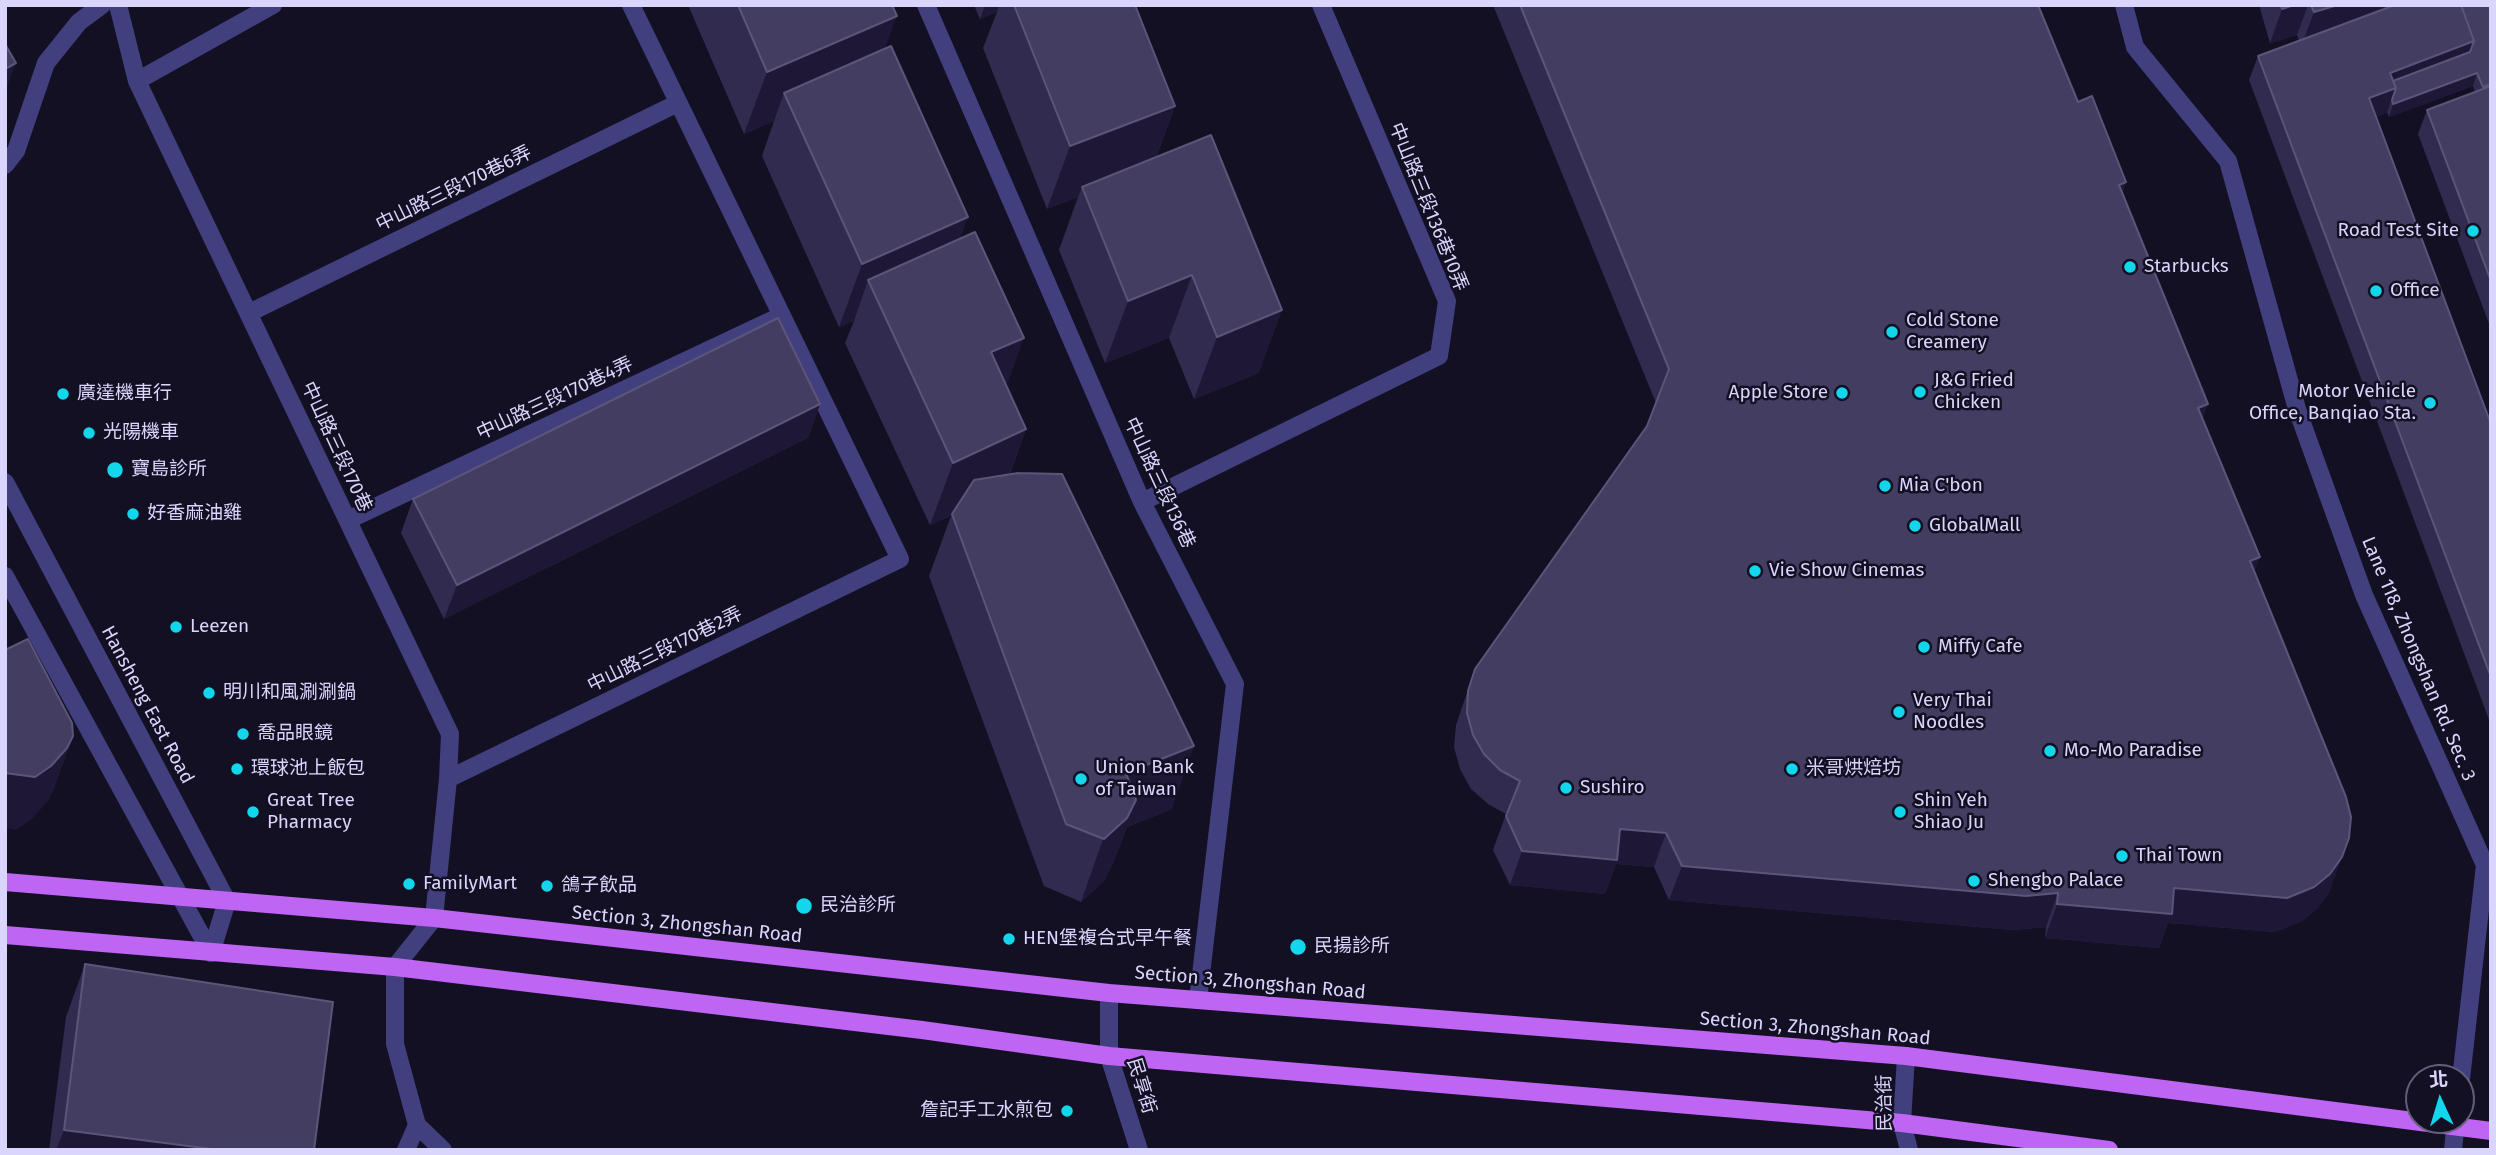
<!DOCTYPE html>
<meta charset="utf-8">
<style>
body{margin:0}
#map{position:relative;width:2496px;height:1155px;overflow:hidden;background:#131023;font-family:"Fira Sans","Noto Sans TC",sans-serif}
canvas{display:block}
.frame{position:absolute;inset:0;border:7px solid #dad5fc;pointer-events:none}
.north{position:absolute;left:2405px;top:1064px;width:70px;height:70px;box-sizing:border-box;background:#131023;border:2px solid #635f7a;border-radius:50%;rotate:356deg;font-size:19px;font-weight:700;line-height:28px;text-align:center;color:#dad5fc}
.north::after{content:'';display:block;margin:auto;width:24px;height:32px;background:#12d6eb;clip-path:polygon(50% 0,100% 100%,50% 72%,0 100%)}
</style>
<div id="map">
<canvas width="2496" height="1155"></canvas>
<div class="frame"></div>
<div class="north">北</div>
</div>
<script>
const context = document.querySelector('canvas').getContext('2d');
context.lineJoin = 'round';
function shape(rows) {
  const path = new Path2D();
  for (const r of rows) {
    path.moveTo(r[0], r[1]);
    for (let i = 2; i < r.length; i += 2) path.lineTo(r[i], r[i + 1]);
  }
  return path;
}
function strokePath(path, color, width, dash) {
  context.strokeStyle = color;
  context.lineWidth = width;
  context.lineCap = dash ? 'butt' : 'round';
  context.setLineDash(dash || []);
  context.stroke(path);
}
function fillPath(path, color) {
  context.fillStyle = color;
  context.fill(path, 'evenodd');
}
function drawText(font, color, halo, rows, align = 'center') {
  context.font = font + ' "Fira Sans","Noto Sans TC",sans-serif';
  context.lineWidth = 5;
  context.setLineDash([]);
  context.textBaseline = 'middle';
  context.strokeStyle = halo;
  context.fillStyle = color;
  for (const [text, x, y, turn = 0] of rows) {
    context.save();
    context.translate(x, y);
    context.rotate((+turn || 0) * Math.PI / 180);
    context.textAlign = isNaN(turn) ? turn : align;
    if (halo) context.strokeText(text, 0, 0);
    context.fillText(text, 0, 0);
    context.restore();
  }
}
strokePath(shape([
 [118,5,137,81,450,734,448,779,434,918,395,967,395,1044,417,1125,443,1150],
 [926,5,1142,502,1235,684,1198,1000],
 [2124,5,2135,47,2228,161,2297,409,2364,595,2485,865,2461,1079],
 [137,81,273,5],
 [5,165,16,151,46,63,79,22,102,5],
 [249,313,678,103],
 [5,482,227,901,211,953],
 [1142,502,1439,356,1447,301,1321,5],
 [348,520,781,316],
 [5,576,211,953],
 [448,779,900,559,631,5],
 [1109,993,1109,1056,1139,1150],
 [1906,1056,1902,1123,1909,1150],
 [406,1150,417,1125],
 [2453,1150,2456,1120]
]), '#413f7e', 18);
strokePath(shape([
 [5,882,434,918,1109,993,1906,1056,2491,1131],
 [5,935,395,967,922,1030,1109,1056,1902,1123,2109,1150]
]), '#be65f3', 18);
fillPath(shape([
 [688,5,892,5,885,49,960,239,1006,385,1026,429,1010,474,1172,809,1127,827,1113,863,1104,881,1081,902,1044,886,929,576,951,516,930,525,845,343,854,321,839,327,762,156,774,121,744,134],
 [974,5,1135,5,1175,106,1156,158,1259,373,1194,399,1169,338,1105,363,1059,250,1078,197,1047,209,983,48,997,12,980,19],
 [1493,5,2038,5,2078,102,2126,182,2122,194,2203,419,2254,572,2330,891,2318,908,2302,921,2275,932,2168,923,2159,948,2045,938,2046,927,2013,930,1669,900,1654,867,1616,864,1605,894,1510,885,1493,850,1506,814,1488,804,1471,789,1460,769,1454,747,1456,725,1475,669,1647,426,1656,403],
 [2259,5,2491,5,2491,329,2418,134,2427,110,2475,92,2473,86,2389,117,2387,112,2376,117,2491,424,2491,725,2249,80,2258,56,2299,41,2297,35,2270,43],
 [820,404,808,438,444,619,401,533,413,499],
 [85,964,314,1150,49,1150,66,1017]
]), '#322b50');
fillPath(shape([
 [985,5,999,5,997,12,980,19],
 [2294,5,2308,5,2297,35,2270,43,2282,9],
 [2338,5,2400,5,2301,47,2314,12],
 [897,16,874,78,784,93,774,121,744,134,767,72],
 [2474,41,2465,65,2394,92,2387,113,2360,123,2369,98,2390,73],
 [16,63,5,92,5,69],
 [2477,73,2473,86,2389,117,2393,104],
 [1175,106,1152,168,1082,187,1078,197,1047,209,1070,146],
 [2126,182,2114,216,2119,185],
 [968,217,945,280,868,280,854,321,839,327,862,264],
 [1192,275,1169,338,1105,363,1128,301],
 [1282,310,1259,373,1194,399,1217,337],
 [1024,338,1001,401,991,352],
 [820,404,808,438,444,619,457,585],
 [2208,404,2196,438,2198,408],
 [1026,429,1003,492,952,514,951,516,930,525,953,463],
 [2260,557,2247,591,2250,561],
 [73,736,54,789,48,801,32,819,16,830,5,828,5,773],
 [1194,746,1172,809,1127,827,1113,863,1104,881,1081,902,1126,773],
 [1620,829,1666,833,1654,867,1616,864,1605,894,1510,885,1522,851],
 [2342,857,2330,891,2318,908,2302,921,2275,932,2168,923,2159,948,2045,938,2057,904,2174,888],
 [1682,866,2058,893,2046,927,2013,930,1669,900],
 [64,1130,219,1150,56,1150]
]), '#1e1836');
const building = shape([
 [738,5,892,5,897,16,767,72,738,5],
 [1014,5,1135,5,1175,106,1070,146,1014,5],
 [1520,5,2038,5,2078,102,2092,96,2126,182,2119,185,2208,404,2198,408,2260,557,2250,561,2346,797,2351,817,2349,838,2342,857,2330,874,2314,887,2287,898,2174,888,2172,914,2057,904,2058,893,2026,896,1682,866,1666,833,1620,829,1617,860,1522,851,1506,816,1520,781,1500,770,1484,754,1473,735,1467,713,1468,691,1475,669,1647,426,1669,369,1520,5],
 [2281,5,2294,5,2282,9,2281,5],
 [2311,5,2338,5,2314,12,2311,5],
 [2395,5,2461,5,2474,41,2390,73,2396,88,2369,98,2491,424,2491,677,2258,56,2395,5],
 [2461,5,2491,5,2491,84,2483,87,2477,73,2393,104,2392,100,2396,88,2393,81,2470,52,2474,41,2461,5],
 [5,44,16,63,5,69,5,44],
 [891,46,968,217,862,264,784,93,891,46],
 [2491,86,2491,281,2427,110,2491,86],
 [1211,135,1282,310,1217,337,1192,275,1128,301,1082,187,1211,135],
 [975,232,1024,338,991,352,1026,429,953,463,868,280,975,232],
 [778,318,820,404,457,585,413,499,778,318],
 [1018,473,1062,474,1194,746,1126,773,1136,800,1127,818,1104,839,1066,824,952,514,974,480,1018,473],
 [28,639,72,723,73,736,67,748,51,766,35,777,5,773,5,650,28,639],
 [85,964,333,1002,314,1150,219,1150,64,1130,85,964]
]);
fillPath(building, '#443d62');
strokePath(building, '#5b557a', 2);
for (const [x, y, r, color] of [
 [2473,231,7,"#12d6eb"],
 [2130,267,7,"#12d6eb"],
 [2376,291,7,"#12d6eb"],
 [1892,332,7,"#12d6eb"],
 [1920,392,7,"#12d6eb"],
 [1842,393,7,"#12d6eb"],
 [63,394,7,"#12d6eb"],
 [2430,403,7,"#12d6eb"],
 [89,433,7,"#12d6eb"],
 [115,470,9,"#12d6eb"],
 [1885,486,7,"#12d6eb"],
 [133,514,7,"#12d6eb"],
 [1915,526,7,"#12d6eb"],
 [1755,571,7,"#12d6eb"],
 [176,627,7,"#12d6eb"],
 [1924,647,7,"#12d6eb"],
 [209,693,7,"#12d6eb"],
 [1899,712,7,"#12d6eb"],
 [243,734,7,"#12d6eb"],
 [2050,751,7,"#12d6eb"],
 [237,769,7,"#12d6eb"],
 [1792,769,7,"#12d6eb"],
 [1081,779,7,"#12d6eb"],
 [1566,788,7,"#12d6eb"],
 [253,812,7,"#12d6eb"],
 [1900,812,7,"#12d6eb"],
 [2122,856,7,"#12d6eb"],
 [1974,881,7,"#12d6eb"],
 [409,884,7,"#12d6eb"],
 [547,886,7,"#12d6eb"],
 [804,906,9,"#12d6eb"],
 [1009,939,7,"#12d6eb"],
 [1298,947,9,"#12d6eb"],
 [1067,1111,7,"#12d6eb"]
]) {
  const dot = new Path2D();
  dot.arc(x, y, r, 0, 2 * Math.PI);
  context.fillStyle = color;
  context.fill(dot);
  strokePath(dot, '#131023', 2.5);
}
drawText('19px', '#dad5fc', '#131023', [
 ["中山路三段170巷6弄",454,189,-26],
 ["中山路三段136巷10弄",1428,207,68],
 ["中山路三段170巷4弄",555,399,-25],
 ["中山路三段170巷",336,447,65],
 ["中山路三段136巷",1159,483,65],
 ["中山路三段170巷2弄",665,650,-26],
 ["Lane 118, Zhongshan Rd. Sec. 3",2418,659,67],
 ["Hansheng East Road",147,705,62],
 ["Section 3, Zhongshan Road",687,925,6],
 ["Section 3, Zhongshan Road",1250,983,5],
 ["Section 3, Zhongshan Road",1815,1029,5],
 ["民享街",1141,1086,73],
 ["民治街",1885,1103,-91]
]);
drawText('19px', '#dad5fc', '#131023', [
 ["Road Test Site",2459,231,"right"],
 ["Starbucks",2144,267],
 ["Office",2390,291],
 ["Cold Stone",1906,321],
 ["Creamery",1906,343],
 ["J&G Fried",1934,381],
 ["Chicken",1934,403],
 ["Motor Vehicle",2416,392,"right"],
 ["Office, Banqiao Sta.",2416,414,"right"],
 ["Apple Store",1828,393,"right"],
 ["廣達機車行",77,394],
 ["光陽機車",103,433],
 ["寶島診所",131,470],
 ["Mia C'bon",1899,486],
 ["好香麻油雞",147,514],
 ["GlobalMall",1929,526],
 ["Vie Show Cinemas",1769,571],
 ["Leezen",190,627],
 ["Miffy Cafe",1938,647],
 ["明川和風涮涮鍋",223,693],
 ["Very Thai",1913,701],
 ["Noodles",1913,723],
 ["喬品眼鏡",257,734],
 ["Mo-Mo Paradise",2064,751],
 ["Union Bank",1095,768],
 ["of Taiwan",1095,790],
 ["環球池上飯包",251,769],
 ["米哥烘焙坊",1806,769],
 ["Sushiro",1580,788],
 ["Great Tree",267,801],
 ["Pharmacy",267,823],
 ["Shin Yeh",1914,801],
 ["Shiao Ju",1914,823],
 ["Thai Town",2136,856],
 ["Shengbo Palace",1988,881],
 ["FamilyMart",423,884],
 ["鴿子飲品",561,886],
 ["民治診所",820,906],
 ["HEN堡複合式早午餐",1023,939],
 ["民揚診所",1314,947],
 ["詹記手工水煎包",1053,1111,"right"]
], 'left');
</script>
